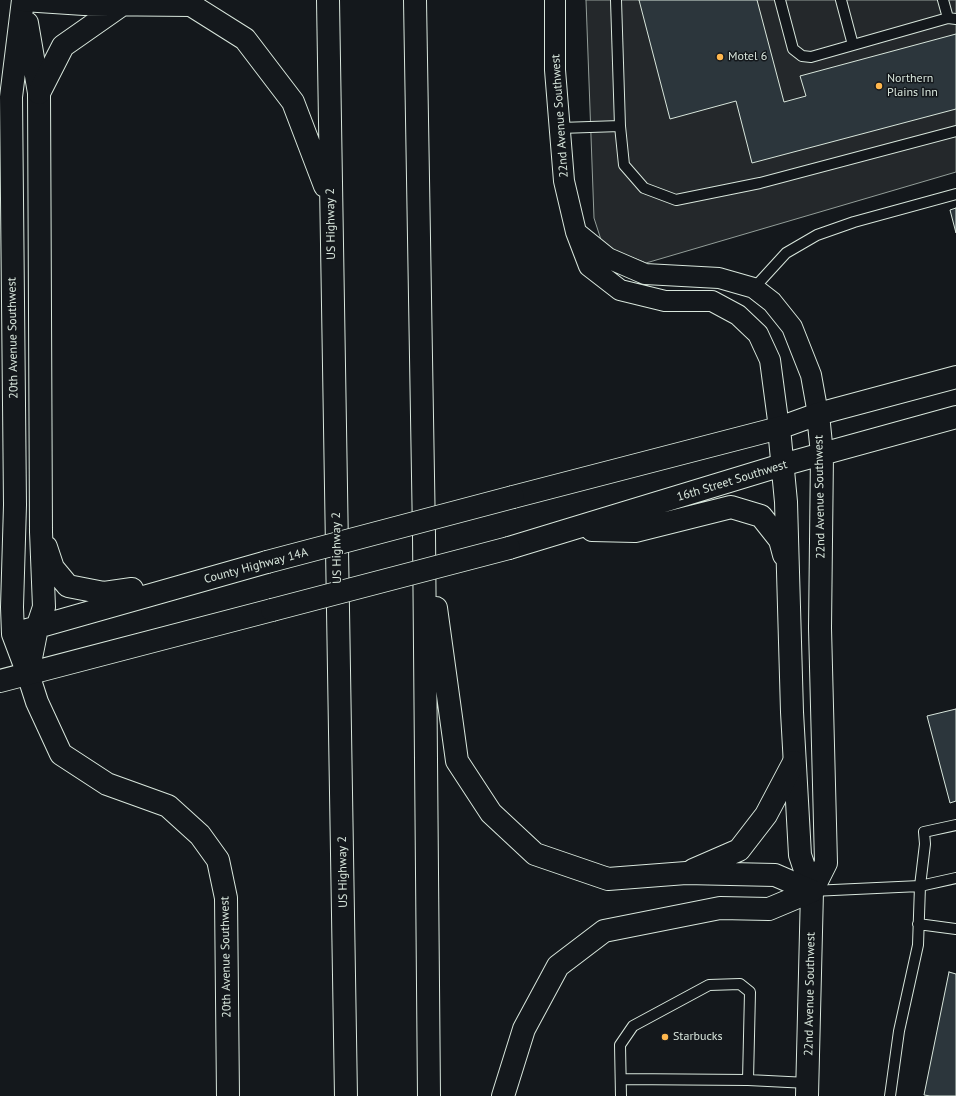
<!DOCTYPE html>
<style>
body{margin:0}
canvas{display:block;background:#14181c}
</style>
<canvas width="956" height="1096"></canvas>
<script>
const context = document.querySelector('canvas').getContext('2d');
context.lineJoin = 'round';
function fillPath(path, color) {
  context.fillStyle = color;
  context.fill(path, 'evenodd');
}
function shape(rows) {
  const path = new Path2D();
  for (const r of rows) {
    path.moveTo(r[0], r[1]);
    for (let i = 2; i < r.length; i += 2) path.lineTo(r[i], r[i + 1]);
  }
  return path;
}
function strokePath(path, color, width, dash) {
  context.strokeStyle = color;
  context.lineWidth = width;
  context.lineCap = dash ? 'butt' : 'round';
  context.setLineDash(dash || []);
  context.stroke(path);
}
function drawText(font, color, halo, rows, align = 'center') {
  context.font = font + ' "PT Sans",sans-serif';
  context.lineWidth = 3;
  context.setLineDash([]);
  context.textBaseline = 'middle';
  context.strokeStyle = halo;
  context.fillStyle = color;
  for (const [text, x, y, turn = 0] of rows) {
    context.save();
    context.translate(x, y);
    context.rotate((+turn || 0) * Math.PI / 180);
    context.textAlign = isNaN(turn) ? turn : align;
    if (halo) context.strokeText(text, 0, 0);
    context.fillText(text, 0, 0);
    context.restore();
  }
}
const parking = shape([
 [586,0,956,0,956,172,646,263,603,246,594,218,586,0]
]);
fillPath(parking, '#24282b');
strokePath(parking, '#939e99', 1);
const building = shape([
 [639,0,757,0,784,102,806,96,800,76,956,34,956,109,752,163,736,101,670,119,639,0],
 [956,208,956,233,950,210,956,208],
 [956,709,956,801,950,803,927,716,956,709],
 [949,972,956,974,956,1096,930,1096,924,1095,949,972]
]);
fillPath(building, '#2c363c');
strokePath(building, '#d8e6dc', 1);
const service = shape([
 [616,0,620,126,624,165,644,188,676,200,760,183,956,131],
 [780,0,793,49,802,56,811,57,948,18,956,19],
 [841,0,853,45],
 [943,0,948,18],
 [560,128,620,126],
 [754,288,786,253,817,235,854,222,956,194],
 [812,891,920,886,956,878],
 [918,924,956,929],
 [621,1079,748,1080,808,1083],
 [621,1096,620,1045,633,1026,709,985,740,984,750,992,748,1080],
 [890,1096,899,1031,918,945,920,886,925,844,924,832,956,825]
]);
const minor = shape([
 [555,0,555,70,564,181,576,232,589,266,620,290,665,301,712,301,738,315,758,334,770,360,779,428],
 [577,233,608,258,645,274,719,278,754,288,772,302,792,327,811,375,818,414]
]);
const tertiary = shape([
 [28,674,37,702,61,754,107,784,168,806,200,835,218,860,226,898,228,1096],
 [807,1096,812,891]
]);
const secondary = shape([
 [23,0,11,97,15,505,12,607,13,634,28,674],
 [27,23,39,93,41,532,44,607,37,628,28,673],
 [779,428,786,502,792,712,800,855,812,891],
 [513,497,779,428,818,414,956,377],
 [592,530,635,531,731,507,761,516,780,540,784,555],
 [46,547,53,568,68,586,104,593,132,589],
 [509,548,782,465,956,417],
 [27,630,267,562],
 [0,681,272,610],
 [812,891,826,863,820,628,822,454,818,414]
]);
const motorway = shape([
 [23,0,84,4,191,5,245,39,293,102,325,186],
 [328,0,346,1096],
 [415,0,424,535,429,1096],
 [39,93,63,46,123,4],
 [436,608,457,761,491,813,535,854,608,879,686,873,775,875,812,891],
 [693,870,739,850,766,815,794,762],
 [503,1096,524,1029,558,966,604,931,720,908,769,909,812,891]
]);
strokePath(service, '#d8e6dc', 12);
strokePath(minor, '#d8e6dc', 22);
strokePath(tertiary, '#d8e6dc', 24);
strokePath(secondary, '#d8e6dc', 24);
strokePath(motorway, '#d8e6dc', 24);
strokePath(service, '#14181c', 10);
strokePath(minor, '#14181c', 20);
strokePath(tertiary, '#14181c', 22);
strokePath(secondary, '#14181c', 22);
strokePath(motorway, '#14181c', 22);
const secondaryBridge = shape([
 [267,562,513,497],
 [272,610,509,548]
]);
strokePath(secondaryBridge, '#d8e6dc', 24, []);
strokePath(secondaryBridge, '#14181c', 22);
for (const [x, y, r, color] of [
 [720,57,4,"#ffb74d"],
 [879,86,4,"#ffb74d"],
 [665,1037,4,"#ffb74d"]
]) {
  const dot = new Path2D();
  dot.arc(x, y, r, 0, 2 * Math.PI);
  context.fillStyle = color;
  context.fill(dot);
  strokePath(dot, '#14181c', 1.5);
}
drawText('12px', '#d8e6dc', '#14181c', [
 ["Motel 6",728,57],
 ["Northern",887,79],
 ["Plains Inn",887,93],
 ["Starbucks",673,1037]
], 'left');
drawText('12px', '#d8e6dc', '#14181c', [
 ["22nd Avenue Southwest",560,116,-94],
 ["US Highway 2",331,224,-91],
 ["20th Avenue Southwest",13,338,-91],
 ["16th Street Southwest",732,481,-17],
 ["22nd Avenue Southwest",820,497,-91],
 ["US Highway 2",337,548,-91],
 ["County Highway 14A",256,566,-15],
 ["US Highway 2",343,872,-91],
 ["20th Avenue Southwest",226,957,-91],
 ["22nd Avenue Southwest",810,994,-89]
]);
</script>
